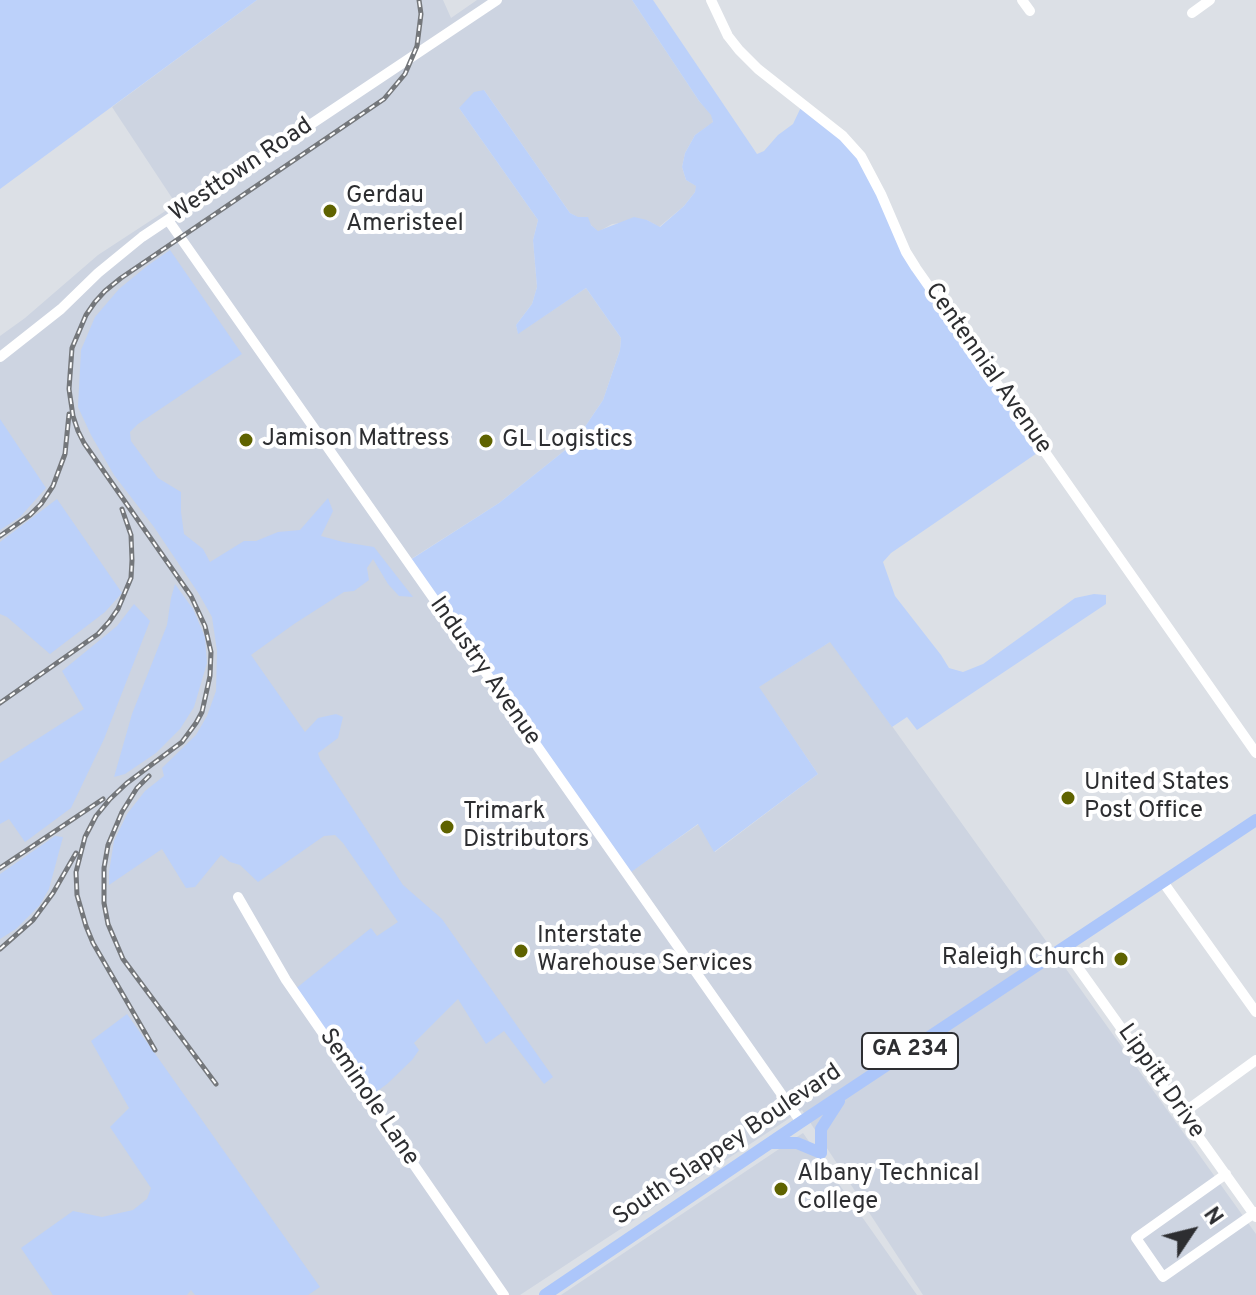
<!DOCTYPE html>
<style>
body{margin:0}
#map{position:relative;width:1256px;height:1295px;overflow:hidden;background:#dce0e6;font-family:Overpass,sans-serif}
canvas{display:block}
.north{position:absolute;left:1152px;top:1191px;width:80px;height:80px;-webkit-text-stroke:6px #fff;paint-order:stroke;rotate:55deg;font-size:22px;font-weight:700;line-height:32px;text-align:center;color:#2d2e31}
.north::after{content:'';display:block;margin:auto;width:28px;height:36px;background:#2d2e31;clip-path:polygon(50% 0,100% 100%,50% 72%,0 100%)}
</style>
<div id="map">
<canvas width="1256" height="1295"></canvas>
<div class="north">N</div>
</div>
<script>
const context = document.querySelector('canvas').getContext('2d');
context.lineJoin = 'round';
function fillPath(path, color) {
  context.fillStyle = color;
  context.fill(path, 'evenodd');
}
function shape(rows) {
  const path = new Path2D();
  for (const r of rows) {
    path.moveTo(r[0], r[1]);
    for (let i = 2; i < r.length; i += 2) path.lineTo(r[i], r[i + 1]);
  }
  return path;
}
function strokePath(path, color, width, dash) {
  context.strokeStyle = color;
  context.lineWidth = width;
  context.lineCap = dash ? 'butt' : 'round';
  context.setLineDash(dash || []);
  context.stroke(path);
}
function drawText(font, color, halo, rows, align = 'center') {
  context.font = font + ' Overpass,sans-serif';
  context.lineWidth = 8;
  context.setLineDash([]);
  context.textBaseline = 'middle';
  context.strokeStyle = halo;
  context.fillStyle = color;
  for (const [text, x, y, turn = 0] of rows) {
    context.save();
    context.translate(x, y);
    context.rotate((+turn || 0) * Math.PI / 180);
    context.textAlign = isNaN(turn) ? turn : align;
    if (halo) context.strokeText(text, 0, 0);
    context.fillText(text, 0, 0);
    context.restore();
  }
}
fillPath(shape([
 [257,0,443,0,451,18,477,0,632,0,699,101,712,115,713,123,695,135,685,153,682,167,686,180,697,186,695,192,684,206,659,227,647,220,612,224,598,232,591,225,570,213,484,90,459,108,538,220,533,240,537,287,532,304,516,325,518,333,586,288,621,338,620,350,603,400,574,443,499,503,408,561,627,874,699,824,715,852,818,774,758,687,831,641,1256,1234,1256,1295,923,1295,802,1110,520,1295,0,1295,0,336,25,318,98,255,176,204,112,107],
 [803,1133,917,1295,561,1295]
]), '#cdd4e1');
fillPath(shape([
 [0,0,257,0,0,189],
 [632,0,653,0,757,154,764,151,778,135,793,124,803,103,852,146,897,232,1043,449,891,553,883,562,895,596,941,655,949,668,963,672,983,664,1075,598,1094,594,1106,595,1106,604,917,730,907,717,892,727,830,642,759,687,818,774,714,852,698,824,627,875,407,562,499,503,574,443,603,400,620,350,621,338,586,288,518,334,516,325,532,304,537,287,533,240,538,220,459,108,474,92,484,90,570,213,578,217,588,217,591,225,598,231,634,217,647,220,660,227,684,206,695,192,696,186,686,180,682,167,685,153,695,135,713,122,711,115,699,101],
 [170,250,242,354,138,424,130,432,131,441,158,478,181,492,181,512,184,534,203,549,210,562,244,541,256,541,278,532,300,530,328,498,333,511,321,536,343,542,374,547,413,597,399,596,388,584,373,559,367,568,369,580,354,591,344,592,294,624,251,655,305,732,318,718,336,714,343,717,338,738,318,753,320,759,403,885,442,919,553,1077,544,1084,504,1031,486,1044,458,999,414,1043,419,1050,412,1060,387,1084,368,1098,294,990,371,928,377,936,398,922,343,843,335,835,324,836,258,882,240,865,230,862,221,855,195,887,186,888,162,849,109,885,109,872,114,841,127,814,145,791,164,776,162,768,196,735,207,716,216,691,217,651,212,617,199,594,154,527,114,475,91,435,78,407,81,350,95,317,119,289,147,266],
 [0,419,46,488,20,517,0,530],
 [57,499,122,593,105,612,50,654,7,617,0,614,0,542],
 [175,584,193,609,205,637,207,663,194,707,180,729,156,753,125,774,114,777,132,714,167,625,171,598],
 [134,604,150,621,104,739,71,808,25,842,9,819,0,824,0,763,84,709,62,671,117,626],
 [55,836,63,837,49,889,39,906,16,929,0,939,0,874],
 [127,1014,320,1287,308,1295,195,1295,191,1290,187,1295,53,1295,21,1248,73,1211,102,1217,133,1210,147,1199,151,1188,110,1127,129,1108,91,1041]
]), '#bcd1fa');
strokePath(shape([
 [711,0,728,36,739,50,758,69,843,136,861,156,881,194,906,252,916,268,1256,753],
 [1022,0,1030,11],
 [1192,13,1210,0],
 [168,220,801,1122],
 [0,357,61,309,98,273,142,237,497,0],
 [1163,882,1256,1012],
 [238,897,286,980,504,1295],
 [1064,948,1256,1217],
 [1183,1113,1256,1060],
 [1226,1174,1136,1238,1163,1277,1256,1212]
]), '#fff', 10);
strokePath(shape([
 [771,1143,797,1143,821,1153,821,1129,839,1101],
 [545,1295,801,1122,1256,820]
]), '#acc6fa', 12);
const rail = shape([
 [0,536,30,515,41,504,53,486,65,454,69,414],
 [0,703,98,634,109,622,118,609,131,578,132,560,131,535,122,509],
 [149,776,137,788,122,812,108,845,104,868,104,903,108,924,123,959,216,1084],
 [0,868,103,799],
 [0,949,33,920,53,893,76,853],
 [155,1050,93,943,86,926,77,895,76,872,85,837,96,816,110,799,127,783,182,742,196,723,202,712,210,676,211,652,205,626,191,596,84,443,78,431,73,416,69,389,72,348,86,315,95,302,105,291,121,278,384,99,405,74,417,46,421,14,419,0]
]);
strokePath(rail, '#74777b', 5);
strokePath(rail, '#fff', 2, [6]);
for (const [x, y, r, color] of [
 [330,211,8,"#5f6300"],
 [246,440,8,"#5f6300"],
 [486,441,8,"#5f6300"],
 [1068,798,8,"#5f6300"],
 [447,827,8,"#5f6300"],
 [521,951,8,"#5f6300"],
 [1121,959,8,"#5f6300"],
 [781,1189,8,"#5f6300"]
]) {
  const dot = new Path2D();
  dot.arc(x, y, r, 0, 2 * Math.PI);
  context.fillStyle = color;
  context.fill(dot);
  strokePath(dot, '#fff', 3);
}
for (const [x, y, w] of [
 [910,1051,96]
]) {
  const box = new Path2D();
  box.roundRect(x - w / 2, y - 18, w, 36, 6);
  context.fillStyle = '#fff';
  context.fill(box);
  strokePath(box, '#2d2e31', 2);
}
drawText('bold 22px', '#2d2e31', null, [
 ["GA 234",910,1051]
]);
drawText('24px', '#2d2e31', '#fff', [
 ["Westtown Road",242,171,-34],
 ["Centennial Avenue",987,369,55],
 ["Industry Avenue",484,672,55],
 ["Lippitt Drive",1160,1082,55],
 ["Seminole Lane",368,1098,56],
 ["South Slappey Boulevard",728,1146,-34]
]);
drawText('24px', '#2d2e31', '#fff', [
 ["Gerdau",346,197],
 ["Ameristeel",346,225],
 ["Jamison Mattress",262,440],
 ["GL Logistics",502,441],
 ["United States",1084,784],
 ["Post Office",1084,812],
 ["Trimark",463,813],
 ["Distributors",463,841],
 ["Interstate",537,937],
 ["Warehouse Services",537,965],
 ["Raleigh Church",1105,959,"right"],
 ["Albany Technical",797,1175],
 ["College",797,1203]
], 'left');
</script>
